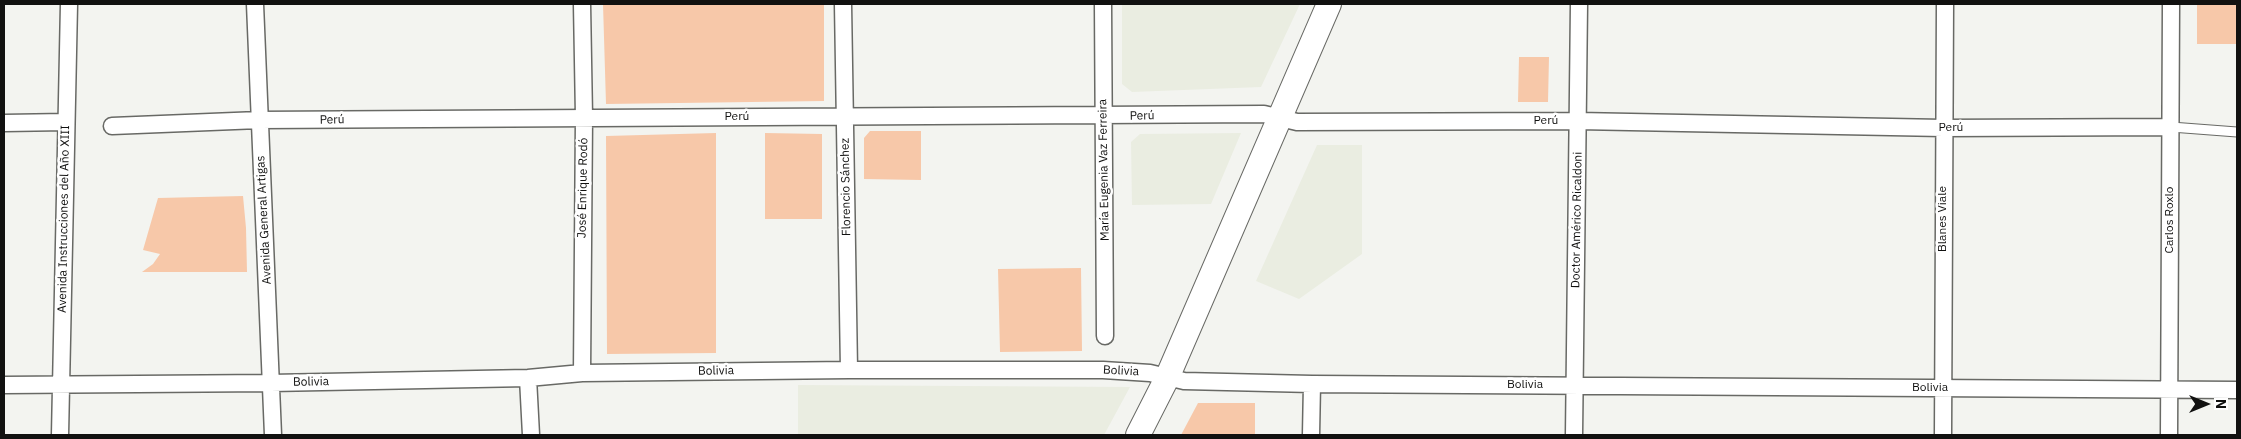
<!DOCTYPE html>
<meta charset="utf-8">
<style>
body{margin:0}
#map{position:relative;width:2241px;height:439px;overflow:hidden;background:#f3f4f0;font-family:"IBM Plex Sans",sans-serif}
canvas{display:block}
.frame{position:absolute;inset:0;border:5px solid #111110;pointer-events:none}
.north{position:absolute;left:2181px;top:379px;width:50px;height:50px;-webkit-text-stroke:4px #fff;paint-order:stroke;rotate:90deg;font-size:14px;font-weight:700;line-height:20px;text-align:center;color:#111110}
.north::after{content:'';display:block;margin:auto;width:18px;height:22px;background:#111110;clip-path:polygon(50% 0,100% 100%,50% 72%,0 100%)}
</style>
<div id="map">
<canvas width="2241" height="439"></canvas>
<div class="frame"></div>
<div class="north">N</div>
</div>
<script>
const context = document.querySelector('canvas').getContext('2d');
context.lineJoin = 'round';
function fillPath(path, color) {
  context.fillStyle = color;
  context.fill(path, 'evenodd');
}
function shape(rows) {
  const path = new Path2D();
  for (const r of rows) {
    path.moveTo(r[0], r[1]);
    for (let i = 2; i < r.length; i += 2) path.lineTo(r[i], r[i + 1]);
  }
  return path;
}
function strokePath(path, color, width, dash) {
  context.strokeStyle = color;
  context.lineWidth = width;
  context.lineCap = dash ? 'butt' : 'round';
  context.setLineDash(dash || []);
  context.stroke(path);
}
function drawText(font, color, halo, rows, align = 'center') {
  context.font = font + ' "IBM Plex Sans",sans-serif';
  context.lineWidth = 5;
  context.setLineDash([]);
  context.textBaseline = 'middle';
  context.strokeStyle = halo;
  context.fillStyle = color;
  for (const [text, x, y, turn = 0] of rows) {
    context.save();
    context.translate(x, y);
    context.rotate((+turn || 0) * Math.PI / 180);
    context.textAlign = isNaN(turn) ? turn : align;
    if (halo) context.strokeText(text, 0, 0);
    context.fillText(text, 0, 0);
    context.restore();
  }
}
fillPath(shape([
 [1122,4,1300,4,1261,87,1132,92,1122,84],
 [1241,133,1211,204,1132,205,1131,142,1140,134],
 [1317,145,1362,145,1362,254,1299,299,1256,281],
 [798,385,1130,387,1104,435,798,435]
]), '#eaede1');
fillPath(shape([
 [603,4,824,4,824,101,606,104],
 [2197,4,2237,4,2237,44,2197,44],
 [1519,57,1549,57,1548,102,1518,102],
 [870,131,921,131,921,180,864,179,864,138],
 [716,133,716,353,607,354,606,136],
 [765,133,822,134,822,219,765,219],
 [243,196,246,228,247,272,142,272,153,264,160,254,143,250,158,198],
 [1081,268,1082,351,1000,352,998,269],
 [1198,403,1255,403,1255,435,1181,435]
]), '#f7c8a9');
const lane = shape([
 [2171,127,2237,132]
]);
const street = shape([
 [255,4,273,435],
 [582,4,584,117,582,373],
 [843,4,849,370],
 [1103,4,1105,336],
 [4,123,66,122],
 [112,126,259,120,1264,114,1297,122,1578,121,1943,128,2171,127],
 [528,378,531,435],
 [4,385,271,383,528,378,582,373,849,370,1103,370,1150,373,1184,381,1312,384,2237,390],
 [60,435,69,4],
 [1311,435,1312,384],
 [1574,435,1579,4],
 [1943,435,1945,4],
 [2169,435,2171,4]
]);
const secondary = shape([
 [1138,435,1167,378,1329,4]
]);
strokePath(lane, '#686965', 11);
strokePath(street, '#686965', 19);
strokePath(secondary, '#686965', 26);
strokePath(lane, '#fff', 9);
strokePath(street, '#fff', 16);
strokePath(secondary, '#fff', 24);
drawText('12px', '#111110', '#fff', [
 ["Perú",1142,116,-1],
 ["Perú",737,117],
 ["Perú",332,120,-1],
 ["Perú",1546,121],
 ["Perú",1951,128],
 ["María Eugenia Vaz Ferreira",1104,170,-91],
 ["Florencio Sánchez",846,187,-91],
 ["José Enrique Rodó",583,188,-89],
 ["Avenida Instrucciones del Año XIII",64,219,-89],
 ["Blanes Viale",1943,219,-90],
 ["Avenida General Artigas",264,220,-93],
 ["Doctor Américo Ricaldoni",1577,220,-89],
 ["Carlos Roxlo",2170,220,-90],
 ["Bolivia",716,371,-1],
 ["Bolivia",1121,371,3],
 ["Bolivia",311,382,-1],
 ["Bolivia",1525,385],
 ["Bolivia",1930,388]
]);
</script>
